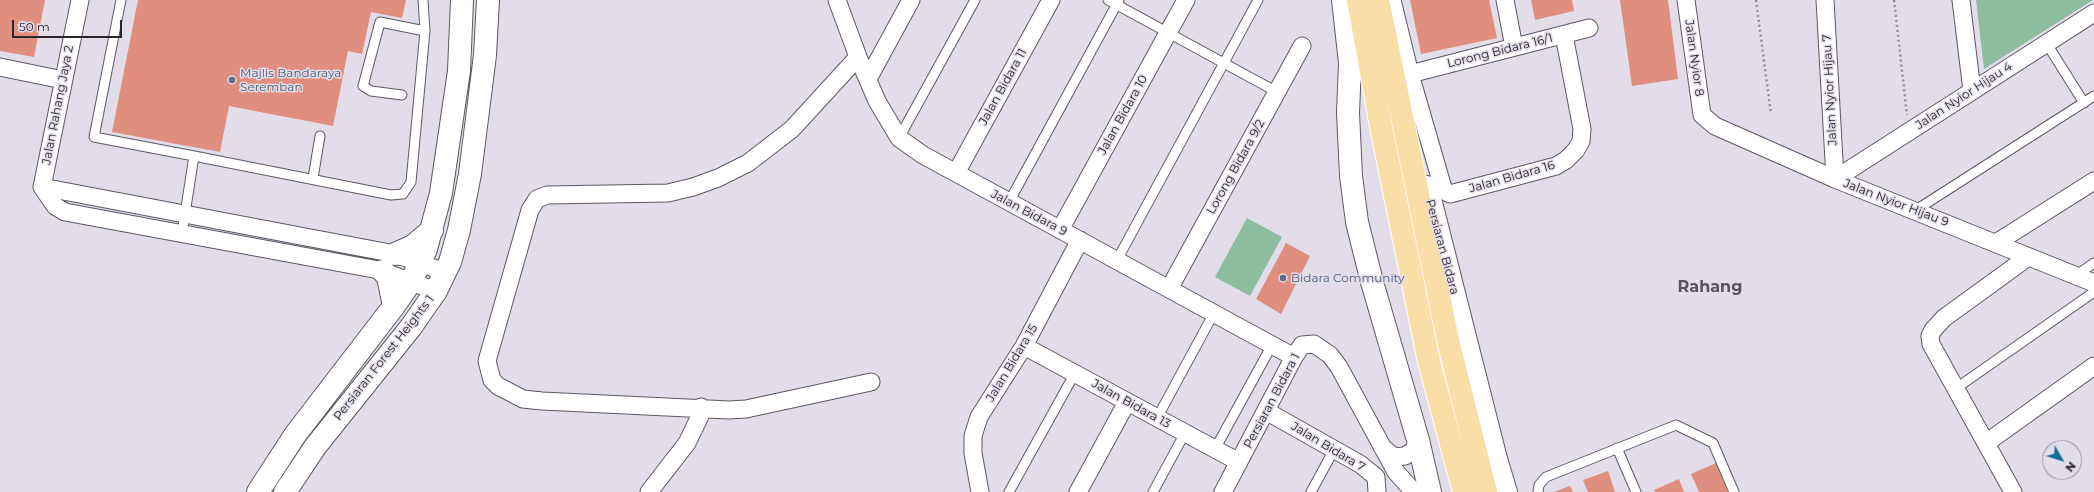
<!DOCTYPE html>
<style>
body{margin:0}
#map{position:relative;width:2094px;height:492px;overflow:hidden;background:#e3ddea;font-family:Montserrat,sans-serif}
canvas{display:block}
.north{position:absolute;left:2042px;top:440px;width:40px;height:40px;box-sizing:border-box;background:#e3ddea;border:1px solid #98949e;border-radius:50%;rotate:129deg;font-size:11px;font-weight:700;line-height:16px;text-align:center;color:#28262b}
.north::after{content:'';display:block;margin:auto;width:14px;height:18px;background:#146c9c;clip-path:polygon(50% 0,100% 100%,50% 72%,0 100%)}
.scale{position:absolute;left:12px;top:20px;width:110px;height:18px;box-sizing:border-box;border:2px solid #28262b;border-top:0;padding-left:5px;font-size:12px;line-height:14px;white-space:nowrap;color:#28262b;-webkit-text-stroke:3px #e3ddea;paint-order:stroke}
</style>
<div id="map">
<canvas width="2094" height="492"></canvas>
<div class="north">N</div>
<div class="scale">50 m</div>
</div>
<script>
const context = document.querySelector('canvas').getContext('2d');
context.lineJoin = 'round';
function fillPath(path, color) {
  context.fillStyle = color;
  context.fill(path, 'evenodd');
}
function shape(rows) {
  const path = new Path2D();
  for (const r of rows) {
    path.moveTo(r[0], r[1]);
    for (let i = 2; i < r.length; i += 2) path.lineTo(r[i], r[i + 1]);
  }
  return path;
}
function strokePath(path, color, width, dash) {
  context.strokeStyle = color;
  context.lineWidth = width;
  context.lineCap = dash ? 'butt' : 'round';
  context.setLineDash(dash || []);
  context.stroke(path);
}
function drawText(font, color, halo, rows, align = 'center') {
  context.font = font + ' Montserrat,sans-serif';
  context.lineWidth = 3;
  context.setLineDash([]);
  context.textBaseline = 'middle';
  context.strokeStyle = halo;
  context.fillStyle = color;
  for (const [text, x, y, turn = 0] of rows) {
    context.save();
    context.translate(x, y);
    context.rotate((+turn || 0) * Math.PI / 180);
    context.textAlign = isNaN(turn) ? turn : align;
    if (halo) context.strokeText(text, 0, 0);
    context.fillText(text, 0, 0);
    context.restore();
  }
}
fillPath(shape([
 [1976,0,2093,0,1984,69],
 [1247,218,1282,237,1250,296,1215,277]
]), '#8ebca1');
fillPath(shape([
 [0,0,45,0,34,57,0,51],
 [138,0,406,0,402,18,371,12,362,54,348,51,333,126,229,106,220,152,112,132],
 [1410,0,1489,0,1497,38,1421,54],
 [1531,0,1572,0,1574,11,1535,20],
 [1620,0,1668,0,1678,79,1632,86],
 [1286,243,1310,256,1281,314,1256,299],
 [1716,463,1728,492,1699,492,1691,474],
 [1608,471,1615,492,1588,492,1583,480],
 [1679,479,1684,492,1655,492,1654,490],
 [1570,486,1573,492,1554,492]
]), '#e08e7e');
const lane = shape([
 [121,0,94,137,194,156],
 [1108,0,1277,92],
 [2047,44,2084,103],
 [402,95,371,91,363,86,380,22,425,31],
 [899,138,975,0],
 [313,178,320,136],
 [1009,202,1119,0],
 [1916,210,2094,96],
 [182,233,194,156,391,195,403,194,411,182,425,31,423,0],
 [1117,260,1258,0],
 [2075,276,2094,263],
 [1955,389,2094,292],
 [1157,418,1214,313],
 [1617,448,1636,492],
 [1215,449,1272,345],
 [1009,492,1075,373],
 [1153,492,1185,433],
 [1311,492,1335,448],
 [1538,492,1539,485,1546,477,1676,425,1713,443,1734,492]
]);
const street = shape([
 [837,0,858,57,877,101,899,138,923,155,1294,357],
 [1392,0,1410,74,1443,188,1446,192,1450,194,1556,166,1566,160,1576,150,1581,141,1582,129,1564,35],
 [1505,0,1514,47],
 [1686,0,1702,115,1715,126,1835,179,2094,283],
 [1825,0,1835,179],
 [1961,0,1972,91],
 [858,57,792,129,748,163,718,178,693,187,668,193,547,195,537,199,530,210,487,361,492,380,498,386,523,399,542,401,729,410,746,409,871,382],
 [0,67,63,80],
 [1410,74,1589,28],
 [868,79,911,0],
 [956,173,1051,0],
 [1835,179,2094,13],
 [42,187,55,206,65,212,379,270,436,291],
 [42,187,390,253,420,262,445,273],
 [42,187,80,0],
 [1060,230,1186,0],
 [1996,243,2094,181],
 [1169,289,1302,46],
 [1024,346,1239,462],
 [1266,411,1360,464,1376,477,1377,492],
 [1986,443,2094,366],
 [1382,447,1394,457,1405,456,1414,450,1418,440],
 [649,492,687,443,700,416,701,407],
 [980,492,973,453,973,436,979,417,1024,346,1080,240],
 [1078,492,1127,402],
 [1223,492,1294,357,1302,345,1314,344,1330,355,1339,367,1396,472,1414,492],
 [2013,492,1931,344,1930,336,1933,330,1944,318,2028,257]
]);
const secondary = shape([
 [1343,0,1350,63,1348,113,1351,176,1357,222,1372,282,1418,440,1430,492],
 [1427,187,1496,459,1506,492],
 [395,254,413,246,432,230],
 [383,271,388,277,394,306],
 [258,492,295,435,394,306,412,280,426,249,441,193,459,71,462,0],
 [285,492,315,447,411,327,436,291,450,262,459,230,470,174,485,55,488,0]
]);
const primary = shape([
 [1358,0,1381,127,1429,362,1464,492],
 [1378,0,1449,345,1486,492]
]);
strokePath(lane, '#5e5863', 11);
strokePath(street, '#5e5863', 19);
strokePath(secondary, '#5e5863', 24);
strokePath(primary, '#fff', 24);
strokePath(shape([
 [1756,0,1771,114],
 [1894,0,1907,115]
]), '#928d97', 2.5, [2, 3]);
strokePath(lane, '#fff', 9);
strokePath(street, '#fff', 17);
strokePath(secondary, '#fff', 22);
strokePath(primary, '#fadea7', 22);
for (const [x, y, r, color] of [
 [232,80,4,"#5c6f8a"],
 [1283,278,4,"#5c6f8a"]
]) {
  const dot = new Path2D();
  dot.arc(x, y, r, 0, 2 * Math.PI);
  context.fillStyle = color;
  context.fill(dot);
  strokePath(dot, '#e3ddea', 1.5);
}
drawText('12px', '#28262b', '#e3ddea', [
 ["Lorong Bidara 16/1",1500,51,-14],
 ["Jalan Nyior 8",1694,58,82],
 ["Jalan Bidara 11",1003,87,-61],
 ["Jalan Nyior Hijau 7",1830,90,-93],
 ["Jalan Nyior Hijau 4",1964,96,-33],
 ["Jalan Rahang Jaya 2",58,105,-79],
 ["Jalan Bidara 10",1123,115,-61],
 ["Lorong Bidara 9/2",1236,167,-61],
 ["Jalan Bidara 16",1512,177,-16],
 ["Jalan Nyior Hijau 9",1896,203,21],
 ["Jalan Bidara 9",1029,213,28],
 ["Persiaran Bidara",1442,247,75],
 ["Persiaran Forest Heights 1",384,358,-52],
 ["Jalan Bidara 15",1012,363,-59],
 ["Persiaran Bidara 1",1272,401,-62],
 ["Jalan Bidara 13",1131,404,29],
 ["Jalan Bidara 7",1328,447,31]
]);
drawText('12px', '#4e5e75', '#e3ddea', [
 ["Majlis Bandaraya",240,73],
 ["Seremban",240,87],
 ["Bidara Community",1291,278]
], 'left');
drawText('bold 16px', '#57525d', '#e3ddea', [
 ["Rahang",1710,287]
]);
</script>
